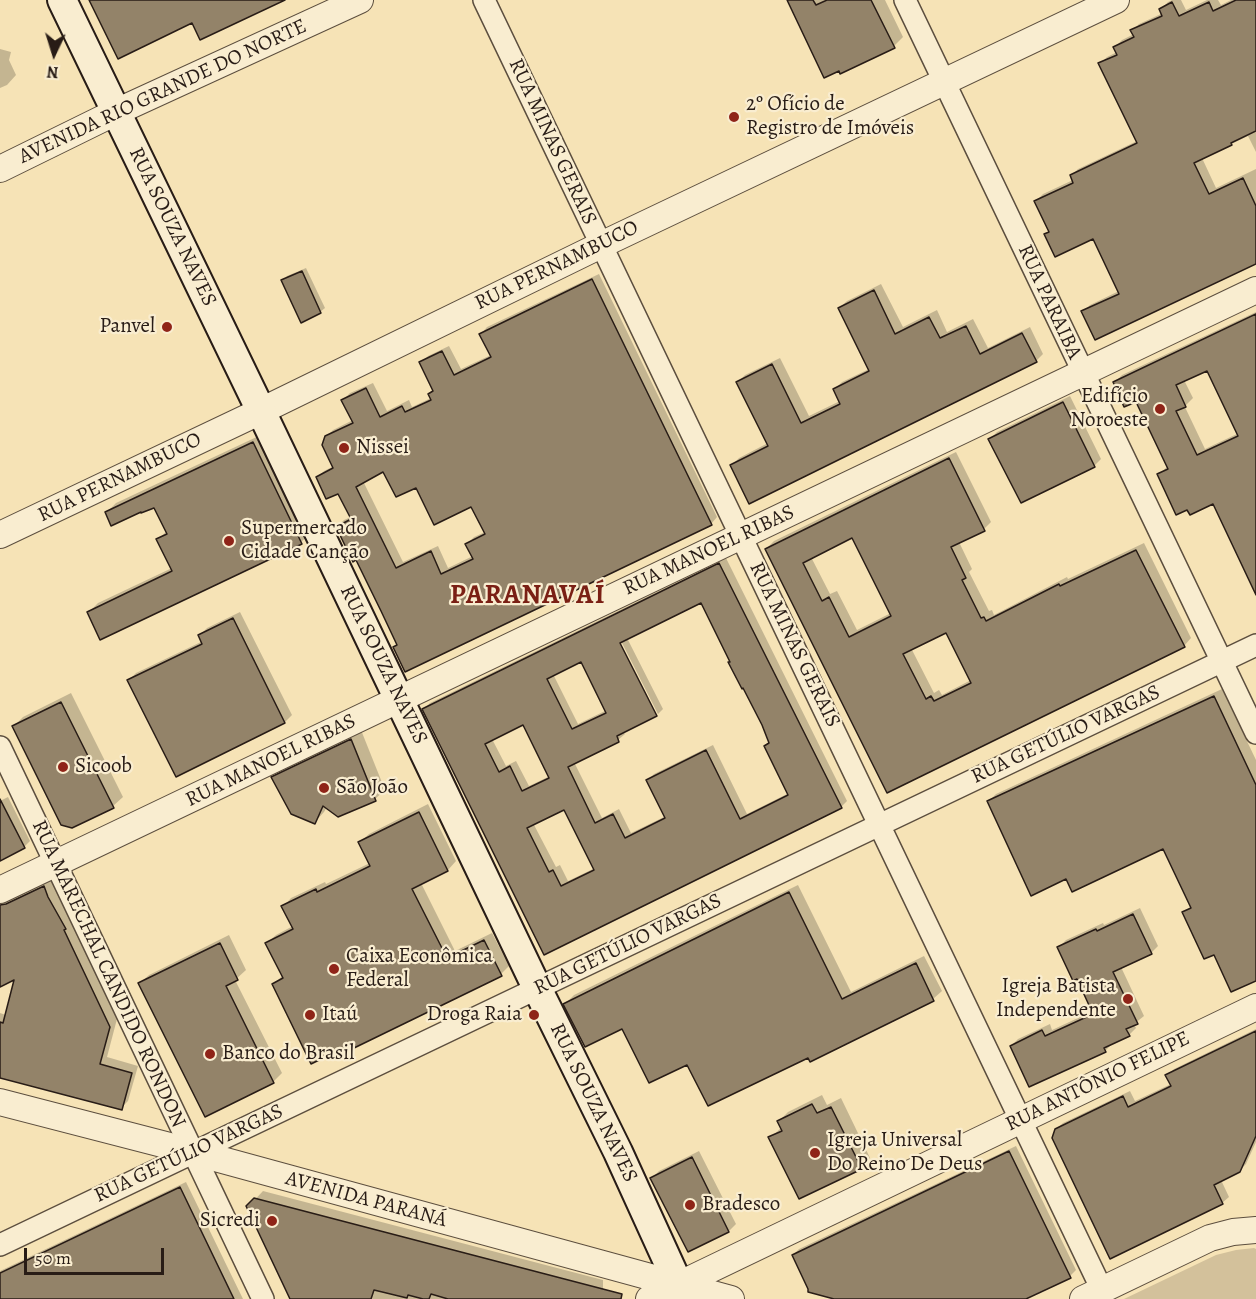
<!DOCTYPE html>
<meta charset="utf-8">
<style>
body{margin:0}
#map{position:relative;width:1256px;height:1299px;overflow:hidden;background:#f6e3b6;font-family:Alegreya,serif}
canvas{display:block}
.north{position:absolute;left:24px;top:24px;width:60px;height:60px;-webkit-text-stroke:4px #f9edd0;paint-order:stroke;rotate:184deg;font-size:16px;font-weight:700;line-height:24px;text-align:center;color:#281c16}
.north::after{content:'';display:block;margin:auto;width:21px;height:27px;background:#281c16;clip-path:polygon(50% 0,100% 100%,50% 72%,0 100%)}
.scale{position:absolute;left:24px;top:1248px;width:140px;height:27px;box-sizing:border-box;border:3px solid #281c16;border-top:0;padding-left:8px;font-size:18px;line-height:21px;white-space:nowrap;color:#281c16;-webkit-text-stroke:4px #f9edd0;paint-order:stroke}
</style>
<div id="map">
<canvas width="1256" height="1299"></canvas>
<div class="north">N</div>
<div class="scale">50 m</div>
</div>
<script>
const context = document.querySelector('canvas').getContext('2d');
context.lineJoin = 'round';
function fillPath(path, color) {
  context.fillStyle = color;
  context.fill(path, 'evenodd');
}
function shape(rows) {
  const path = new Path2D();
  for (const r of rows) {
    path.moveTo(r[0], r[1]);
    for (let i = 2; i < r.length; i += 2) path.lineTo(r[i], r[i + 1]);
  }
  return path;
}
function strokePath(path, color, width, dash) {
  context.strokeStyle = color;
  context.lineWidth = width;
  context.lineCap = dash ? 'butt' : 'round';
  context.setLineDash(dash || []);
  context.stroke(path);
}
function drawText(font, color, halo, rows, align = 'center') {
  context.font = font + ' Alegreya,serif';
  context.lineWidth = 4.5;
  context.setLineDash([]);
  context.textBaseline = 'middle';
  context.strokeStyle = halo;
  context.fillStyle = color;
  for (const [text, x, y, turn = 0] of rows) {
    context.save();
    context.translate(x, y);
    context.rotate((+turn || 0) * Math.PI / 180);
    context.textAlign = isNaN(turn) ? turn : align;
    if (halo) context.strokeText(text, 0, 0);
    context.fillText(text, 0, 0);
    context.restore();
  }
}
fillPath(shape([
 [1254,1248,1256,1249,1256,1299,1124,1299,1216,1255,1236,1250]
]), '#d3c19b');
fillPath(shape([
 [789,0,885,0,903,37,894,46],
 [1172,0,1181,0,1186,10,1207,0,1218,0,1221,5,1231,0,1256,0,1256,152,1248,136,1202,158,1216,188,1256,169,1256,262,1083,312,1090,305,1119,291,1093,237,1046,235,1050,231,1036,201,1043,194,1073,180,1071,176,1078,169,1137,141,1100,64,1107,57,1117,52,1115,47,1122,40,1134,34,1132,31,1139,24,1163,13,1161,9,1168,2],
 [0,49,11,52,9,60,16,75,7,85,0,88],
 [306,268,325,308,320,312,283,281,287,276],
 [599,274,717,517,711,524,398,644,357,558,337,527,344,520,351,517,339,492,317,477,324,471,334,466,326,437,333,430,353,420,343,400,350,393,373,383,387,411,409,400,412,407,431,398,429,394,434,389,421,363,428,356,449,346,461,369,491,355,481,334,487,327],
 [384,470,417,486,472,505,485,532,474,537,467,544,473,556,448,568,438,546,403,562,363,481],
 [881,284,903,327,937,310,947,332,973,319,988,348,1030,327,1043,354,1036,361,732,465,739,458,768,443,738,382,745,375,780,358,809,416,840,401,834,390,842,382,869,369,839,308,847,301],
 [1256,312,1256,591,1213,502,1158,475,1168,466,1137,400,1114,383,1122,375],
 [1208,369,1239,433,1205,449,1184,405,1186,405,1193,398,1184,380],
 [1070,396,1101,459,1094,466,1021,501,990,439,997,432],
 [263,434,311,533,301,542,101,638,89,612,98,603,172,568,158,539,167,531,154,506,106,513,116,503],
 [956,452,991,522,984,529,959,542,972,569,969,572,989,611,992,610,994,615,1067,577,1068,579,1144,543,1191,638,1184,646,888,791,766,549,774,541],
 [853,536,891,613,857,630,837,591,830,594,811,557],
 [946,631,971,680,942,695,939,690,934,693,911,648],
 [726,558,847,801,841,807,544,953,424,709,430,703],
 [702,601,770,741,766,746,789,793,747,814,713,745,654,774,648,780,666,816,631,833,619,809,602,818,574,762,618,740,625,734,623,732,657,715,655,715,616,637,618,635,658,714,663,709,627,638],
 [582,660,607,710,578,724,553,674],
 [524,723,550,776,529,786,516,761,506,766,492,739],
 [565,808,595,868,568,881,560,865,556,867,533,823],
 [240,612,292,715,285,722,177,775,129,680,136,673,203,641,200,635,207,628],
 [1222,689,1256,760,1256,979,1215,953,1184,913,1191,906,1164,847,1067,877,988,802,996,794],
 [71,693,123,797,113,806,14,726,23,717],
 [361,730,385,790,375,799,327,807,324,812,315,822,273,777,283,768],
 [8,797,30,841,24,847,0,859,0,801],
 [428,804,456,861,448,870,421,883,455,951,492,933,509,966,501,974,273,985,283,975,267,943,276,935,293,926,283,907,291,898,325,882,326,884,370,863,360,842,369,834],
 [51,880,72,921,71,922,117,1019,107,1057,138,1066,128,1101,121,1108,0,1076,0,1013,6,1015,16,977,0,985,0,906,8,898],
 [798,885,851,992,924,956,942,991,933,999,809,1056,688,1063,622,1027,565,1004,574,995],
 [1140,908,1158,946,1151,953,1121,967,1144,1016,1134,1024,1136,1028,1129,1035,1112,1044,1105,1051,1011,1046,1018,1039,1050,1024,1052,1030,1093,1011,1077,977,1059,947,1066,940,1103,923,1104,925],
 [229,935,246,970,235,980,282,1073,273,1082,140,983,149,975],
 [1256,1029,1256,1142,1246,1164,1239,1171,1221,1180,1229,1197,1222,1203,1056,1129,1063,1123,1130,1091,1135,1101,1171,1084,1167,1075,1174,1069],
 [822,1095,827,1105,841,1098,870,1158,861,1167,770,1138,782,1127,779,1121,788,1112],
 [1016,1146,1076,1270,1070,1276,1022,1299,839,1299,793,1255,799,1249],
 [699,1151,736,1224,729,1231,688,1250,652,1178,659,1171],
 [186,1182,243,1299,0,1299,0,1271],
 [263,1191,603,1280,603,1290,592,1299,291,1299,248,1207]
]), '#0003');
const building = shape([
 [89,0,285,0,200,40,192,23,118,59,89,0],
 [787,0,813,0,816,5,827,0,871,0,895,48,840,74,839,71,824,78,787,0],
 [1236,0,1256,0,1256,131,1231,143,1232,145,1194,163,1209,194,1243,178,1256,206,1256,264,1095,340,1081,311,1119,294,1093,239,1055,257,1044,234,1049,232,1034,201,1073,183,1070,175,1137,143,1098,63,1117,55,1113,47,1134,37,1130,30,1162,16,1159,9,1172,2,1179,16,1209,2,1213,11,1236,0],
 [302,271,321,313,301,323,281,280,302,271],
 [592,279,712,525,405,672,393,647,397,645,381,611,356,560,353,562,336,527,351,519,338,494,326,499,316,477,333,468,322,445,325,436,353,423,341,400,366,388,380,417,402,406,405,412,431,400,428,394,433,391,419,362,442,351,454,375,491,357,479,334,592,279],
 [383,472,396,497,416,488,434,525,471,507,485,534,465,544,473,559,441,574,431,551,396,568,356,487,383,472],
 [874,290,895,334,929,317,940,338,966,326,980,354,1022,333,1037,362,749,504,730,465,768,446,736,382,772,364,801,423,840,404,833,389,869,371,838,308,874,290],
 [1256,314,1256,595,1213,504,1190,515,1187,510,1176,515,1157,474,1168,469,1136,402,1124,407,1113,382,1256,314],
 [1207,371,1238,436,1197,455,1176,411,1186,407,1176,385,1207,371],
 [1063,402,1095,467,1021,503,988,439,1063,402],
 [253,442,302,544,100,640,87,612,172,571,156,539,167,534,154,508,141,513,141,512,111,526,105,512,253,442],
 [949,458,985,531,951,547,966,578,962,580,981,618,984,617,986,621,1059,584,1060,586,1136,550,1185,647,887,793,765,549,949,458],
 [852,538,891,616,849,637,829,597,822,601,803,563,852,538],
 [946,633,971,683,934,701,931,696,926,699,903,654,946,633],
 [719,563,842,808,544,955,422,709,719,563],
 [701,603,730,662,728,662,742,689,743,688,762,725,769,743,764,746,788,795,740,819,706,750,646,780,665,818,625,838,613,814,595,823,568,767,619,742,617,736,657,716,620,643,701,603],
 [581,662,606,713,572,729,547,679,581,662],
 [523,725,549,778,522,791,510,766,499,772,485,744,523,725],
 [564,810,594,870,561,886,553,870,549,872,527,828,564,810],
 [233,618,285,723,176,777,127,680,202,644,198,635,233,618],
 [1214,696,1256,785,1256,981,1231,992,1214,955,1204,959,1182,912,1191,908,1163,849,1072,892,1066,879,1031,896,987,801,1214,696],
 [61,702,114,808,72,828,61,825,12,726,61,702],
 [351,739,376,801,338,817,323,806,315,824,291,814,271,777,351,739],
 [0,799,25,848,0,861,0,799],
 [419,812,448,871,412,889,447,958,484,940,502,976,352,1049,350,1045,311,1064,272,984,283,978,265,943,293,929,281,906,316,889,317,892,370,866,358,842,419,812],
 [44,886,48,897,66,929,64,930,110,1027,100,1064,132,1073,122,1110,0,1078,0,1022,3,1023,14,980,0,987,0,905,6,904,44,886],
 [789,892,842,999,916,963,934,1001,810,1062,808,1058,708,1106,687,1065,649,1083,622,1029,585,1047,563,1004,789,892],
 [1133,914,1152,954,1113,972,1138,1024,1126,1029,1130,1036,1104,1048,1106,1052,1029,1087,1010,1046,1042,1030,1045,1036,1093,1014,1077,979,1073,981,1057,947,1096,929,1097,931,1133,914],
 [220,943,238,980,226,986,274,1083,205,1117,138,983,220,943],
 [1256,1031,1256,1136,1240,1172,1214,1185,1223,1204,1110,1259,1052,1138,1055,1129,1123,1096,1128,1107,1171,1086,1165,1075,1256,1031],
 [812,1104,817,1113,831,1107,862,1169,799,1199,768,1137,782,1131,777,1121,812,1104],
 [1009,1151,1071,1278,1026,1299,834,1299,808,1292,808,1289,792,1255,1009,1151],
 [692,1157,729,1232,688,1252,650,1178,692,1157],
 [180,1187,234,1299,0,1299,0,1273,180,1187],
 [254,1198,622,1294,621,1299,448,1299,431,1294,429,1299,423,1299,408,1295,407,1298,374,1290,371,1299,290,1299,246,1206,254,1198]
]);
fillPath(building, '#938369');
strokePath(building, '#281c16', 1.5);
const minor = shape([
 [484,0,1102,1290],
 [905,0,1256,733],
 [0,747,263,1299],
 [0,1245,1256,645]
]);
const tertiary = shape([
 [0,169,116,112,360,0],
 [0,535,261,411,601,245,1116,0],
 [0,890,1256,290],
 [0,1102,193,1152,731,1299],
 [649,1299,1256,1007],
 [1083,1299,1210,1238,1233,1232,1256,1230]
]);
const secondary = shape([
 [62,0,261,411,537,988,618,1152,685,1299]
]);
strokePath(minor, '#5c4e3e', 24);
strokePath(tertiary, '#5c4e3e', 28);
strokePath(secondary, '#281c16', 32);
strokePath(minor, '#f9edd0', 21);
strokePath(tertiary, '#f9edd0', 26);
strokePath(secondary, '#f9edd0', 28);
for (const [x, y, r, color] of [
 [734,117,6,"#8f2418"],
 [167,327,6,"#8f2418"],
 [1160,409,6,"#8f2418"],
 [344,448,6,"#8f2418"],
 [229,541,6,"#8f2418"],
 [63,767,6,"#8f2418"],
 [324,788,6,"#8f2418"],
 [334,969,6,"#8f2418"],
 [1128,999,6,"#8f2418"],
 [310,1015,6,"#8f2418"],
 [534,1015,6,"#8f2418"],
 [210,1054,6,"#8f2418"],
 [815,1153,6,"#8f2418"],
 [690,1205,6,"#8f2418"],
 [272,1221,6,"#8f2418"]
]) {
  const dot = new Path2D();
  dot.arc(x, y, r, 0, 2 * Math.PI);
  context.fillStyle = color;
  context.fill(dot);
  strokePath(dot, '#f9edd0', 2);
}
drawText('21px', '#281c16', '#f9edd0', [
 ["AVENIDA RIO GRANDE DO NORTE",163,92,-25],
 ["RUA MINAS GERAIS",552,142,65],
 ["RUA SOUZA NAVES",172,227,64],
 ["RUA PERNAMBUCO",557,266,-26],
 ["RUA PARAIBA",1049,302,65],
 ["RUA PERNAMBUCO",120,478,-26],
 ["RUA MANOEL RIBAS",709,551,-25],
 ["RUA MINAS GERAIS",794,645,64],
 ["RUA SOUZA NAVES",383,665,64],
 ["RUA GETÚLIO VARGAS",1066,735,-25],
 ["RUA MANOEL RIBAS",271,761,-26],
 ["RUA GETÚLIO VARGAS",628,945,-26],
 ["RUA MARECHAL CANDIDO RONDON",108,974,65],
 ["RUA ANTÔNIO FELIPE",1098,1082,-26],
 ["RUA SOUZA NAVES",593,1103,64],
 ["RUA GETÚLIO VARGAS",189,1154,-25],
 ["AVENIDA PARANÁ",366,1200,15]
]);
drawText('21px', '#281c16', '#f9edd0', [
 ["2º Ofício de",746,105],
 ["Registro de Imóveis",746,129],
 ["Panvel",155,327,"right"],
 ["Edifício",1148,397,"right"],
 ["Noroeste",1148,421,"right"],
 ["Nissei",356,448],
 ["Supermercado",241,529],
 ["Cidade Canção",241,553],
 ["Sicoob",75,767],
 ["São João",336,788],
 ["Caixa Econômica",346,957],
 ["Federal",346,981],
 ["Igreja Batista",1116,987,"right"],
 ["Independente",1116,1011,"right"],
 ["Itaú",322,1015],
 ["Droga Raia",522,1015,"right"],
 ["Banco do Brasil",222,1054],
 ["Igreja Universal",827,1141],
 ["Do Reino De Deus",827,1165],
 ["Bradesco",702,1205],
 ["Sicredi",260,1221,"right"]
], 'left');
context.letterSpacing = '1.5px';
drawText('bold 27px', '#7a1f14', '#f9edd0', [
 ["PARANAVAÍ",528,596]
]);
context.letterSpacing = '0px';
</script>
